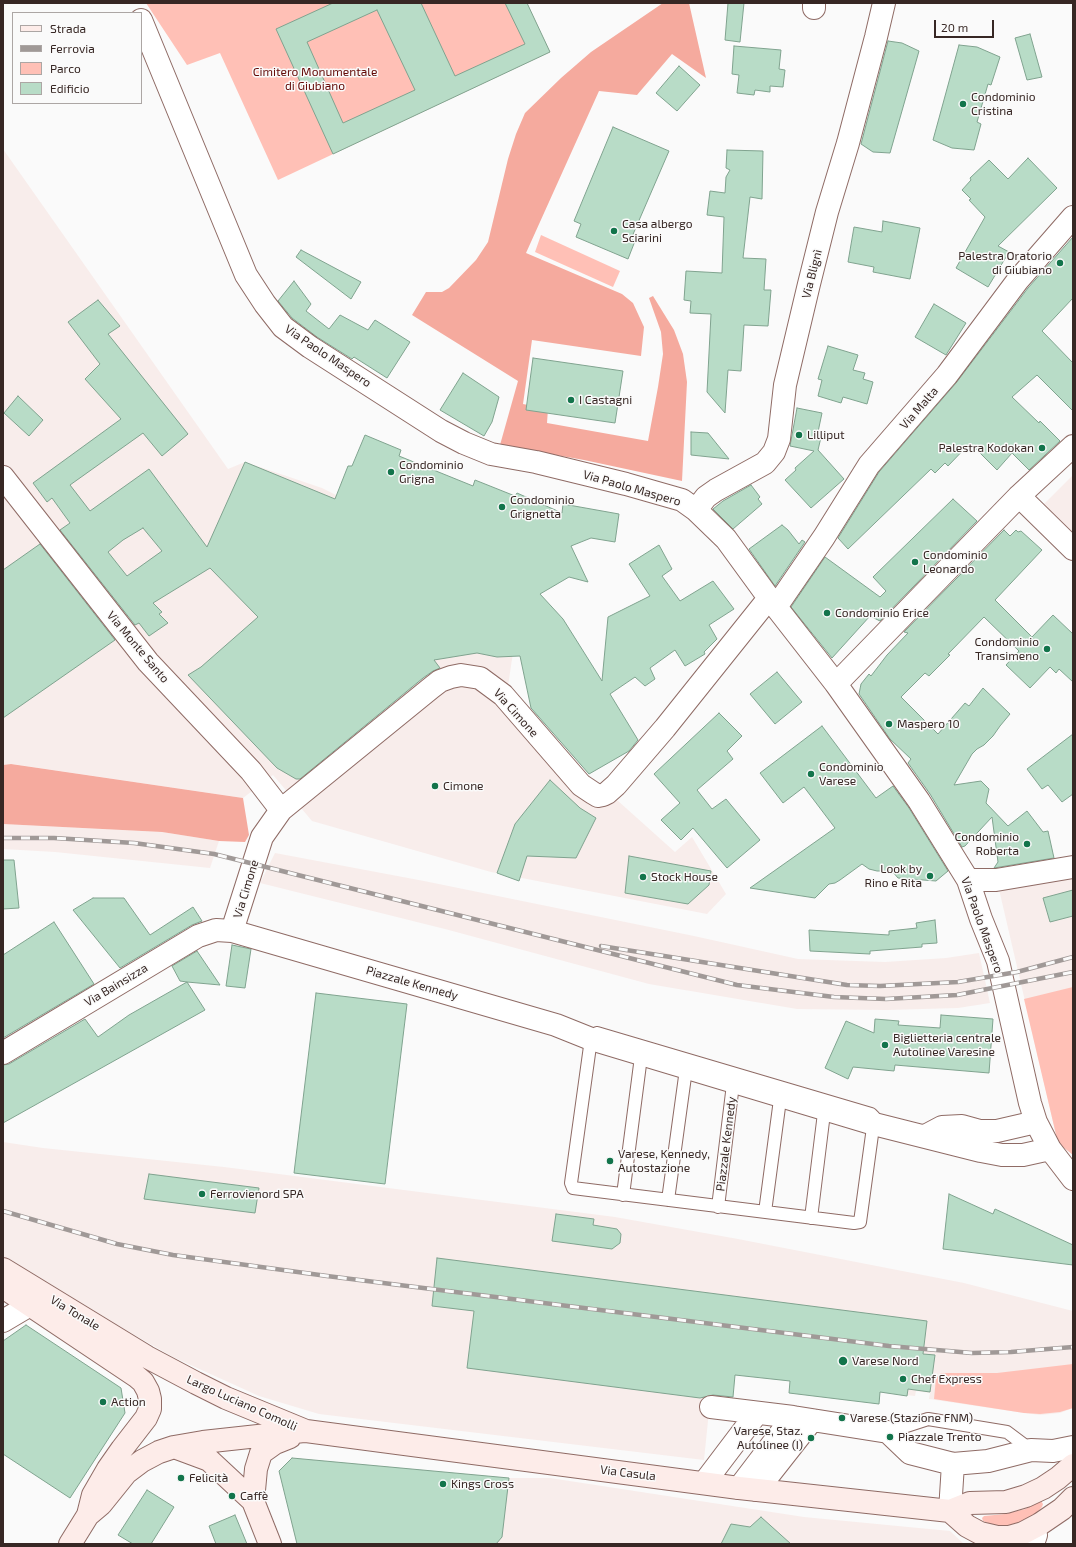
<!DOCTYPE html>
<meta charset="utf-8">
<style>
body{margin:0}
#map{position:relative;width:1076px;height:1547px;overflow:hidden;background:#fafafa;font-family:"Exo 2",sans-serif}
canvas{display:block}
.frame{position:absolute;inset:0;border:4px solid #372724;pointer-events:none}
.legend{position:absolute;left:12px;top:12px;width:130px;height:92px;box-sizing:border-box;background:#fafafa;border:1px solid #aca6a4;margin:0;padding:5px 7px;list-style:none;font-size:12px;color:#372724}
.legend li{display:flex;align-items:center;gap:8px;height:20px}
.legend b{width:20px;border:1px solid #aca6a4}
.scale{position:absolute;left:934px;top:20px;width:60px;height:18px;box-sizing:border-box;border:2px solid #372724;border-top:0;padding-left:5px;font-size:12px;line-height:14px;white-space:nowrap;color:#372724;-webkit-text-stroke:3px #fafafa;paint-order:stroke}
</style>
<div id="map">
<canvas width="1076" height="1547"></canvas>
<div class="frame"></div>
<ul class="legend">
<li><b style="height:5px;background:#fdece9"></b>Strada</li>
<li><b style="height:5px;background:#a09997"></b>Ferrovia</li>
<li><b style="height:11px;background:#ffc0b6"></b>Parco</li>
<li><b style="height:11px;background:#b8dcc7"></b>Edificio</li>
</ul>
<div class="scale">20 m</div>
</div>
<script>
const context = document.querySelector('canvas').getContext('2d');
context.lineJoin = 'round';
function fillPath(path, color) {
  context.fillStyle = color;
  context.fill(path, 'evenodd');
}
function shape(rows) {
  const path = new Path2D();
  for (const r of rows) {
    path.moveTo(r[0], r[1]);
    for (let i = 2; i < r.length; i += 2) path.lineTo(r[i], r[i + 1]);
  }
  return path;
}
function strokePath(path, color, width, dash) {
  context.strokeStyle = color;
  context.lineWidth = width;
  context.lineCap = dash ? 'butt' : 'round';
  context.setLineDash(dash || []);
  context.stroke(path);
}
function drawText(font, color, halo, rows, align = 'center') {
  context.font = font + ' "Exo 2",sans-serif';
  context.lineWidth = 3;
  context.setLineDash([]);
  context.textBaseline = 'middle';
  context.strokeStyle = halo;
  context.fillStyle = color;
  for (const [text, x, y, turn = 0] of rows) {
    context.save();
    context.translate(x, y);
    context.rotate((+turn || 0) * Math.PI / 180);
    context.textAlign = isNaN(turn) ? turn : align;
    if (halo) context.strokeText(text, 0, 0);
    context.fillText(text, 0, 0);
    context.restore();
  }
}
fillPath(shape([
 [3,149,228,469,245,462,322,488,354,504,524,580,506,699,598,797,617,800,675,852,692,837,726,894,707,914,491,872,312,821,273,775,243,798,12,764,3,765],
 [1073,475,1073,542,1041,507],
 [3,824,162,832,219,841,210,868,55,852,3,849],
 [275,853,424,881,694,936,798,959,885,962,946,958,979,953,990,1003,958,1008,887,1010,797,1009,649,984,445,929,260,883],
 [1073,875,1073,1155,1058,1143,998,885],
 [3,1142,43,1148,224,1167,615,1217,738,1239,964,1283,1073,1311,1073,1408,1060,1413,1040,1415,1024,1413,929,1399,930,1393,916,1391,915,1396,880,1392,879,1404,789,1393,790,1381,713,1372,704,1460,319,1414,259,1396,173,1357,3,1260],
 [292,1458,509,1478,550,1478,804,1517,950,1531,964,1544,297,1544,279,1471]
]), '#f8edeb');
fillPath(shape([
 [146,3,527,3,550,52,278,180,220,53,187,65],
 [541,235,620,271,613,287,535,252],
 [1073,987,1073,1155,1058,1143,1024,999],
 [1073,1364,1073,1408,1060,1412,1040,1414,1024,1413,934,1399,936,1378,941,1373,997,1373],
 [1041,1501,1043,1504,1042,1507,1032,1518,1011,1527,996,1526,983,1521,982,1518,984,1516,1005,1514,1025,1509]
]), '#ffc0b6');
fillPath(shape([
 [663,3,689,3,706,78,672,54,637,95,599,91,526,253,622,294,633,303,644,327,641,356,532,340,523,404,548,409,547,423,648,441,658,387,663,354,661,332,649,298,653,296,674,330,683,354,687,382,682,481,584,460,500,445,518,381,412,315,426,292,442,292,449,288,476,260,488,242,508,159,516,134,525,113,561,78,591,52],
 [11,764,243,798,249,835,245,842,219,841,162,832,3,824,3,765]
]), '#f5aa9e');
const building = shape([
 [333,3,421,3,455,76,525,44,505,3,527,3,550,52,333,154,276,29,333,3],
 [377,10,415,90,343,123,307,42,377,10],
 [728,3,744,3,740,42,725,40,728,3],
 [1030,34,1042,77,1027,80,1015,38,1030,34],
 [888,41,902,43,919,51,890,153,873,152,861,144,888,41],
 [959,45,977,47,1000,57,991,85,988,84,977,122,981,124,974,150,952,148,933,140,959,45],
 [734,46,781,50,779,69,785,70,783,87,770,86,770,92,755,90,754,95,737,93,739,75,732,74,734,46],
 [679,66,700,85,677,111,656,93,679,66],
 [613,127,669,151,631,239,635,241,628,259,576,237,581,224,574,221,613,127],
 [727,150,763,151,762,199,750,197,743,258,766,259,764,290,771,290,768,326,744,325,741,371,728,370,725,413,707,392,711,314,690,313,691,301,684,300,686,271,722,273,724,217,707,215,710,191,725,193,726,177,730,170,726,168,727,150],
 [1028,158,1057,188,998,246,1009,252,988,287,956,268,985,217,969,200,971,199,962,190,971,180,970,178,989,160,1008,179,1028,158],
 [883,221,920,228,910,279,873,272,874,267,848,262,854,227,882,232,883,221],
 [1073,237,1073,298,1042,331,1073,363,1073,411,1037,375,1012,397,1039,423,1040,421,1060,441,1029,470,1012,453,997,470,970,443,948,466,945,463,935,473,931,469,848,549,838,538,879,472,956,383,1028,288,1073,237],
 [301,250,361,282,351,299,296,257,301,250],
 [294,281,311,304,306,311,329,329,340,315,368,330,375,320,410,342,387,378,354,357,352,359,317,337,292,318,278,301,294,281],
 [98,300,120,326,108,334,188,434,162,456,143,433,70,485,90,511,149,469,207,547,245,462,335,499,348,466,352,466,365,435,401,450,399,456,473,486,475,480,515,496,517,493,562,513,563,504,619,514,615,542,591,538,571,546,588,582,569,577,540,594,563,619,602,681,608,617,650,596,629,564,659,545,672,569,662,576,680,601,713,581,734,609,709,625,717,639,704,652,705,654,685,666,675,650,650,668,655,679,645,686,635,677,610,694,638,740,629,751,589,774,531,708,520,656,497,657,477,653,434,660,440,668,433,671,423,678,300,779,296,779,277,768,188,675,201,667,258,617,210,568,153,603,162,612,159,614,168,623,149,636,139,623,135,625,60,530,70,523,52,498,47,502,33,483,121,419,85,379,100,364,68,322,98,300],
 [143,528,162,551,127,576,108,552,123,540,143,528],
 [934,304,966,323,946,355,915,337,934,304],
 [828,346,858,355,853,370,865,373,863,379,873,382,867,404,843,397,841,403,818,396,822,380,818,379,828,346],
 [533,358,623,371,615,423,526,410,533,358],
 [463,373,499,397,492,422,484,436,440,410,463,373],
 [18,396,43,420,29,436,4,413,18,396],
 [797,408,822,413,818,432,822,433,818,450,844,479,811,508,785,480,796,470,795,468,814,451,790,446,797,408],
 [691,432,708,433,729,459,691,455,691,432],
 [751,485,760,497,758,499,762,504,733,529,713,509,723,501,751,485],
 [953,499,977,521,880,621,870,616,832,658,791,607,825,557,880,597,886,591,873,577,953,499],
 [782,525,788,530,799,544,802,540,805,542,775,586,749,549,782,525],
 [1004,530,1010,536,1016,530,1018,532,1021,531,1042,550,995,600,1032,637,1053,615,1073,634,1073,682,1059,669,1056,673,1050,667,1030,688,1006,665,1019,651,984,617,948,654,950,655,929,676,925,673,901,697,938,734,965,703,969,706,983,688,1010,714,1000,726,993,736,984,745,977,749,972,754,954,785,981,781,989,789,986,803,1008,826,1027,811,1043,832,1048,831,1054,858,994,868,998,862,992,817,965,846,962,847,930,794,908,763,911,759,890,739,859,694,861,684,869,674,871,676,887,655,908,633,904,632,1004,530],
 [40,544,115,640,3,718,3,570,40,544],
 [777,672,802,702,775,724,750,694,777,672],
 [719,713,742,736,727,751,733,759,697,790,712,809,726,799,760,840,727,868,693,828,681,840,661,820,680,803,654,774,719,713],
 [822,726,876,798,893,786,909,808,948,871,936,881,898,878,892,871,877,871,869,869,862,864,840,880,835,883,829,884,815,898,750,888,835,828,804,787,783,803,760,773,822,726],
 [1073,734,1073,794,1062,802,1048,785,1042,789,1027,769,1073,734],
 [550,780,580,808,596,818,576,858,527,856,519,881,497,873,515,824,550,780],
 [629,856,711,871,709,885,688,904,625,893,629,856],
 [3,860,14,860,19,908,3,909,3,860],
 [1073,890,1073,916,1050,922,1043,898,1073,890],
 [93,898,124,898,150,935,193,907,202,921,192,925,120,968,73,910,93,898],
 [935,920,937,943,922,944,922,947,870,951,870,954,810,951,809,930,889,935,889,931,917,928,916,923,935,920],
 [54,922,94,984,3,1038,3,955,54,922],
 [232,945,251,949,245,988,226,986,232,945],
 [197,951,220,985,187,982,205,1010,3,1123,3,1065,9,1064,85,1019,98,1037,129,1015,187,982,180,981,172,966,197,951],
 [316,993,407,1004,385,1184,294,1173,316,993],
 [941,1015,993,1019,989,1073,895,1065,894,1071,853,1067,848,1079,825,1068,846,1021,874,1033,875,1019,899,1021,898,1025,940,1028,941,1015],
 [149,1174,259,1188,255,1213,144,1199,149,1174],
 [949,1194,993,1214,995,1209,1073,1245,1073,1265,943,1249,949,1194],
 [556,1214,594,1219,593,1225,617,1229,621,1234,620,1243,612,1249,552,1241,556,1214],
 [437,1258,927,1321,923,1354,935,1355,930,1392,908,1389,907,1396,880,1392,879,1404,789,1393,790,1381,735,1375,733,1397,713,1395,700,1398,467,1368,474,1311,432,1306,437,1258],
 [26,1325,121,1388,125,1413,70,1498,3,1454,3,1341,26,1325],
 [292,1458,509,1478,502,1537,496,1544,297,1544,279,1471,292,1458],
 [147,1490,174,1507,151,1544,133,1544,118,1535,147,1490],
 [235,1515,247,1544,216,1544,209,1526,235,1515],
 [761,1517,791,1544,721,1544,731,1524,750,1527,761,1517]
]);
fillPath(building, '#b8dcc7');
strokePath(building, '#80a38f', 1);
const lane = shape([
 [597,1033,871,1114,874,1117,874,1120,860,1222,854,1223,573,1188,571,1183,591,1039,597,1033],
 [623,1195,642,1049],
 [668,1200,687,1062],
 [718,1207,734,1076],
 [765,1212,781,1092],
 [811,1218,825,1105],
 [888,1432,928,1419,1007,1432,1031,1450]
]);
const street = shape([
 [814,3,814,8],
 [141,20,246,275,265,304,283,327,310,347,441,431,464,443,491,454,536,462,626,484,682,500,696,510,726,539,769,598,836,684,919,801,968,880,981,919,998,961,1030,1103,1036,1122,1050,1149,1073,1179],
 [3,477,148,662,251,771,281,810],
 [1019,496,1073,549],
 [696,510,706,497,716,490,765,463,774,452,779,439,785,385,809,284,827,212,848,143,876,37,884,3],
 [776,607,824,537,869,465,947,375,1018,280,1073,217],
 [836,684,1019,496,1073,446],
 [968,880,996,880,1073,867],
 [232,931,262,837,281,810,431,688,440,681,451,677,461,675,480,678,503,695,581,785,593,793,598,796,603,795,607,793,616,785,665,728,769,598],
 [3,1053,198,936,216,930,232,931,556,1025,591,1039,874,1124,981,1151,1002,1155,1023,1155,1050,1149],
 [925,1136,942,1127,962,1126,980,1131,997,1131,1036,1122],
 [3,1321,30,1305],
 [711,1407,793,1417,888,1432,910,1453,953,1464,988,1461,1031,1450,1053,1451,1073,1447],
 [704,1483,757,1413],
 [739,1488,793,1417],
 [757,1490,812,1420],
 [950,1511,953,1464],
 [1033,1544,1036,1535]
]);
const secondary = shape([
 [3,1269,147,1357,196,1383,226,1398,306,1431,739,1488,950,1511,970,1503,1006,1502,1026,1496,1043,1488,1058,1478,1073,1465],
 [3,1287,136,1376,143,1382,148,1391,150,1399,150,1409,146,1418,122,1449,108,1469,93,1495,88,1515],
 [174,1447,209,1460,253,1501,270,1544],
 [253,1501,256,1469,261,1453,275,1443,290,1437],
 [950,1511,967,1526,980,1533,997,1537,1009,1537,1023,1533,1040,1524,1062,1509,1073,1498],
 [70,1544,88,1515,101,1504,126,1473,142,1461,159,1452,174,1447,203,1442,304,1431]
]);
strokePath(lane, '#8f6b65', 14);
strokePath(street, '#8f6b65', 24);
strokePath(secondary, '#8f6b65', 24);
strokePath(lane, '#fff', 12);
strokePath(street, '#fff', 22);
strokePath(secondary, '#fdece9', 22);
const rail = shape([
 [3,838,54,838,134,843,214,854,737,985,834,997,886,999,957,995,1073,972],
 [601,946,847,985,880,986,958,982,1017,972,1073,957],
 [3,1211,117,1244,173,1255,327,1276,889,1346,972,1353,1011,1352,1073,1347]
]);
strokePath(rail, '#a09997', 4.5);
strokePath(rail, '#fafafa', 3, [9]);
for (const [x, y, r, color] of [
 [963,104,4,"#12744b"],
 [614,231,4,"#12744b"],
 [1060,263,4,"#12744b"],
 [571,400,4,"#12744b"],
 [799,435,4,"#12744b"],
 [1042,448,4,"#12744b"],
 [391,472,4,"#12744b"],
 [502,507,4,"#12744b"],
 [915,562,4,"#12744b"],
 [827,613,4,"#12744b"],
 [1047,649,4,"#12744b"],
 [889,724,4,"#12744b"],
 [811,774,4,"#12744b"],
 [435,786,4,"#12744b"],
 [1027,844,4,"#12744b"],
 [930,876,4,"#12744b"],
 [643,877,4,"#12744b"],
 [885,1045,4,"#12744b"],
 [610,1161,4,"#12744b"],
 [202,1194,4,"#12744b"],
 [843,1361,5,"#12744b"],
 [903,1379,4,"#12744b"],
 [103,1402,4,"#12744b"],
 [842,1418,4,"#12744b"],
 [890,1437,4,"#12744b"],
 [811,1438,4,"#12744b"],
 [181,1478,4,"#12744b"],
 [443,1484,4,"#12744b"],
 [232,1496,4,"#12744b"]
]) {
  const dot = new Path2D();
  dot.arc(x, y, r, 0, 2 * Math.PI);
  context.fillStyle = color;
  context.fill(dot);
  strokePath(dot, '#fafafa', 1.5);
}
drawText('12px', '#630906', '#fafafa', [
 ["Cimitero Monumentale",315,72],
 ["di Giubiano",315,86]
]);
drawText('12px', '#372724', '#fafafa', [
 ["Condominio",971,97],
 ["Cristina",971,111],
 ["Casa albergo",622,224],
 ["Sciarini",622,238],
 ["Palestra Oratorio",1052,256,"right"],
 ["di Giubiano",1052,270,"right"],
 ["I Castagni",579,400],
 ["Lilliput",807,435],
 ["Palestra Kodokan",1034,448,"right"],
 ["Condominio",399,465],
 ["Grigna",399,479],
 ["Condominio",510,500],
 ["Grignetta",510,514],
 ["Condominio",923,555],
 ["Leonardo",923,569],
 ["Condominio Erice",835,613],
 ["Condominio",1039,642,"right"],
 ["Transimeno",1039,656,"right"],
 ["Maspero 10",897,724],
 ["Condominio",819,767],
 ["Varese",819,781],
 ["Cimone",443,786],
 ["Condominio",1019,837,"right"],
 ["Roberta",1019,851,"right"],
 ["Look by",922,869,"right"],
 ["Rino e Rita",922,883,"right"],
 ["Stock House",651,877],
 ["Biglietteria centrale",893,1038],
 ["Autolinee Varesine",893,1052],
 ["Varese, Kennedy,",618,1154],
 ["Autostazione",618,1168],
 ["Ferrovienord SPA",210,1194],
 ["Varese Nord",852,1361],
 ["Chef Express",911,1379],
 ["Action",111,1402],
 ["Varese (Stazione FNM)",850,1418],
 ["Varese, Staz.",803,1431,"right"],
 ["Autolinee (I)",803,1445,"right"],
 ["Piazzale Trento",898,1437],
 ["Felicità",189,1478],
 ["Kings Cross",451,1484],
 ["Caffè",240,1496]
], 'left');
drawText('12px', '#372724', '#fafafa', [
 ["Via Blignì",812,274,-76],
 ["Via Paolo Maspero",328,356,34],
 ["Via Malta",919,408,-49],
 ["Via Paolo Maspero",632,488,16],
 ["Via Monte Santo",138,647,50],
 ["Via Cimone",516,713,48],
 ["Via Cimone",246,889,-73],
 ["Via Paolo Maspero",982,925,70],
 ["Piazzale Kennedy",412,983,16],
 ["Via Bainsizza",116,985,-31],
 ["Piazzale Kennedy",726,1144,-83],
 ["Via Tonale",75,1313,31],
 ["Largo Luciano Comolli",242,1403,24],
 ["Via Casula",628,1473,7]
]);
</script>
